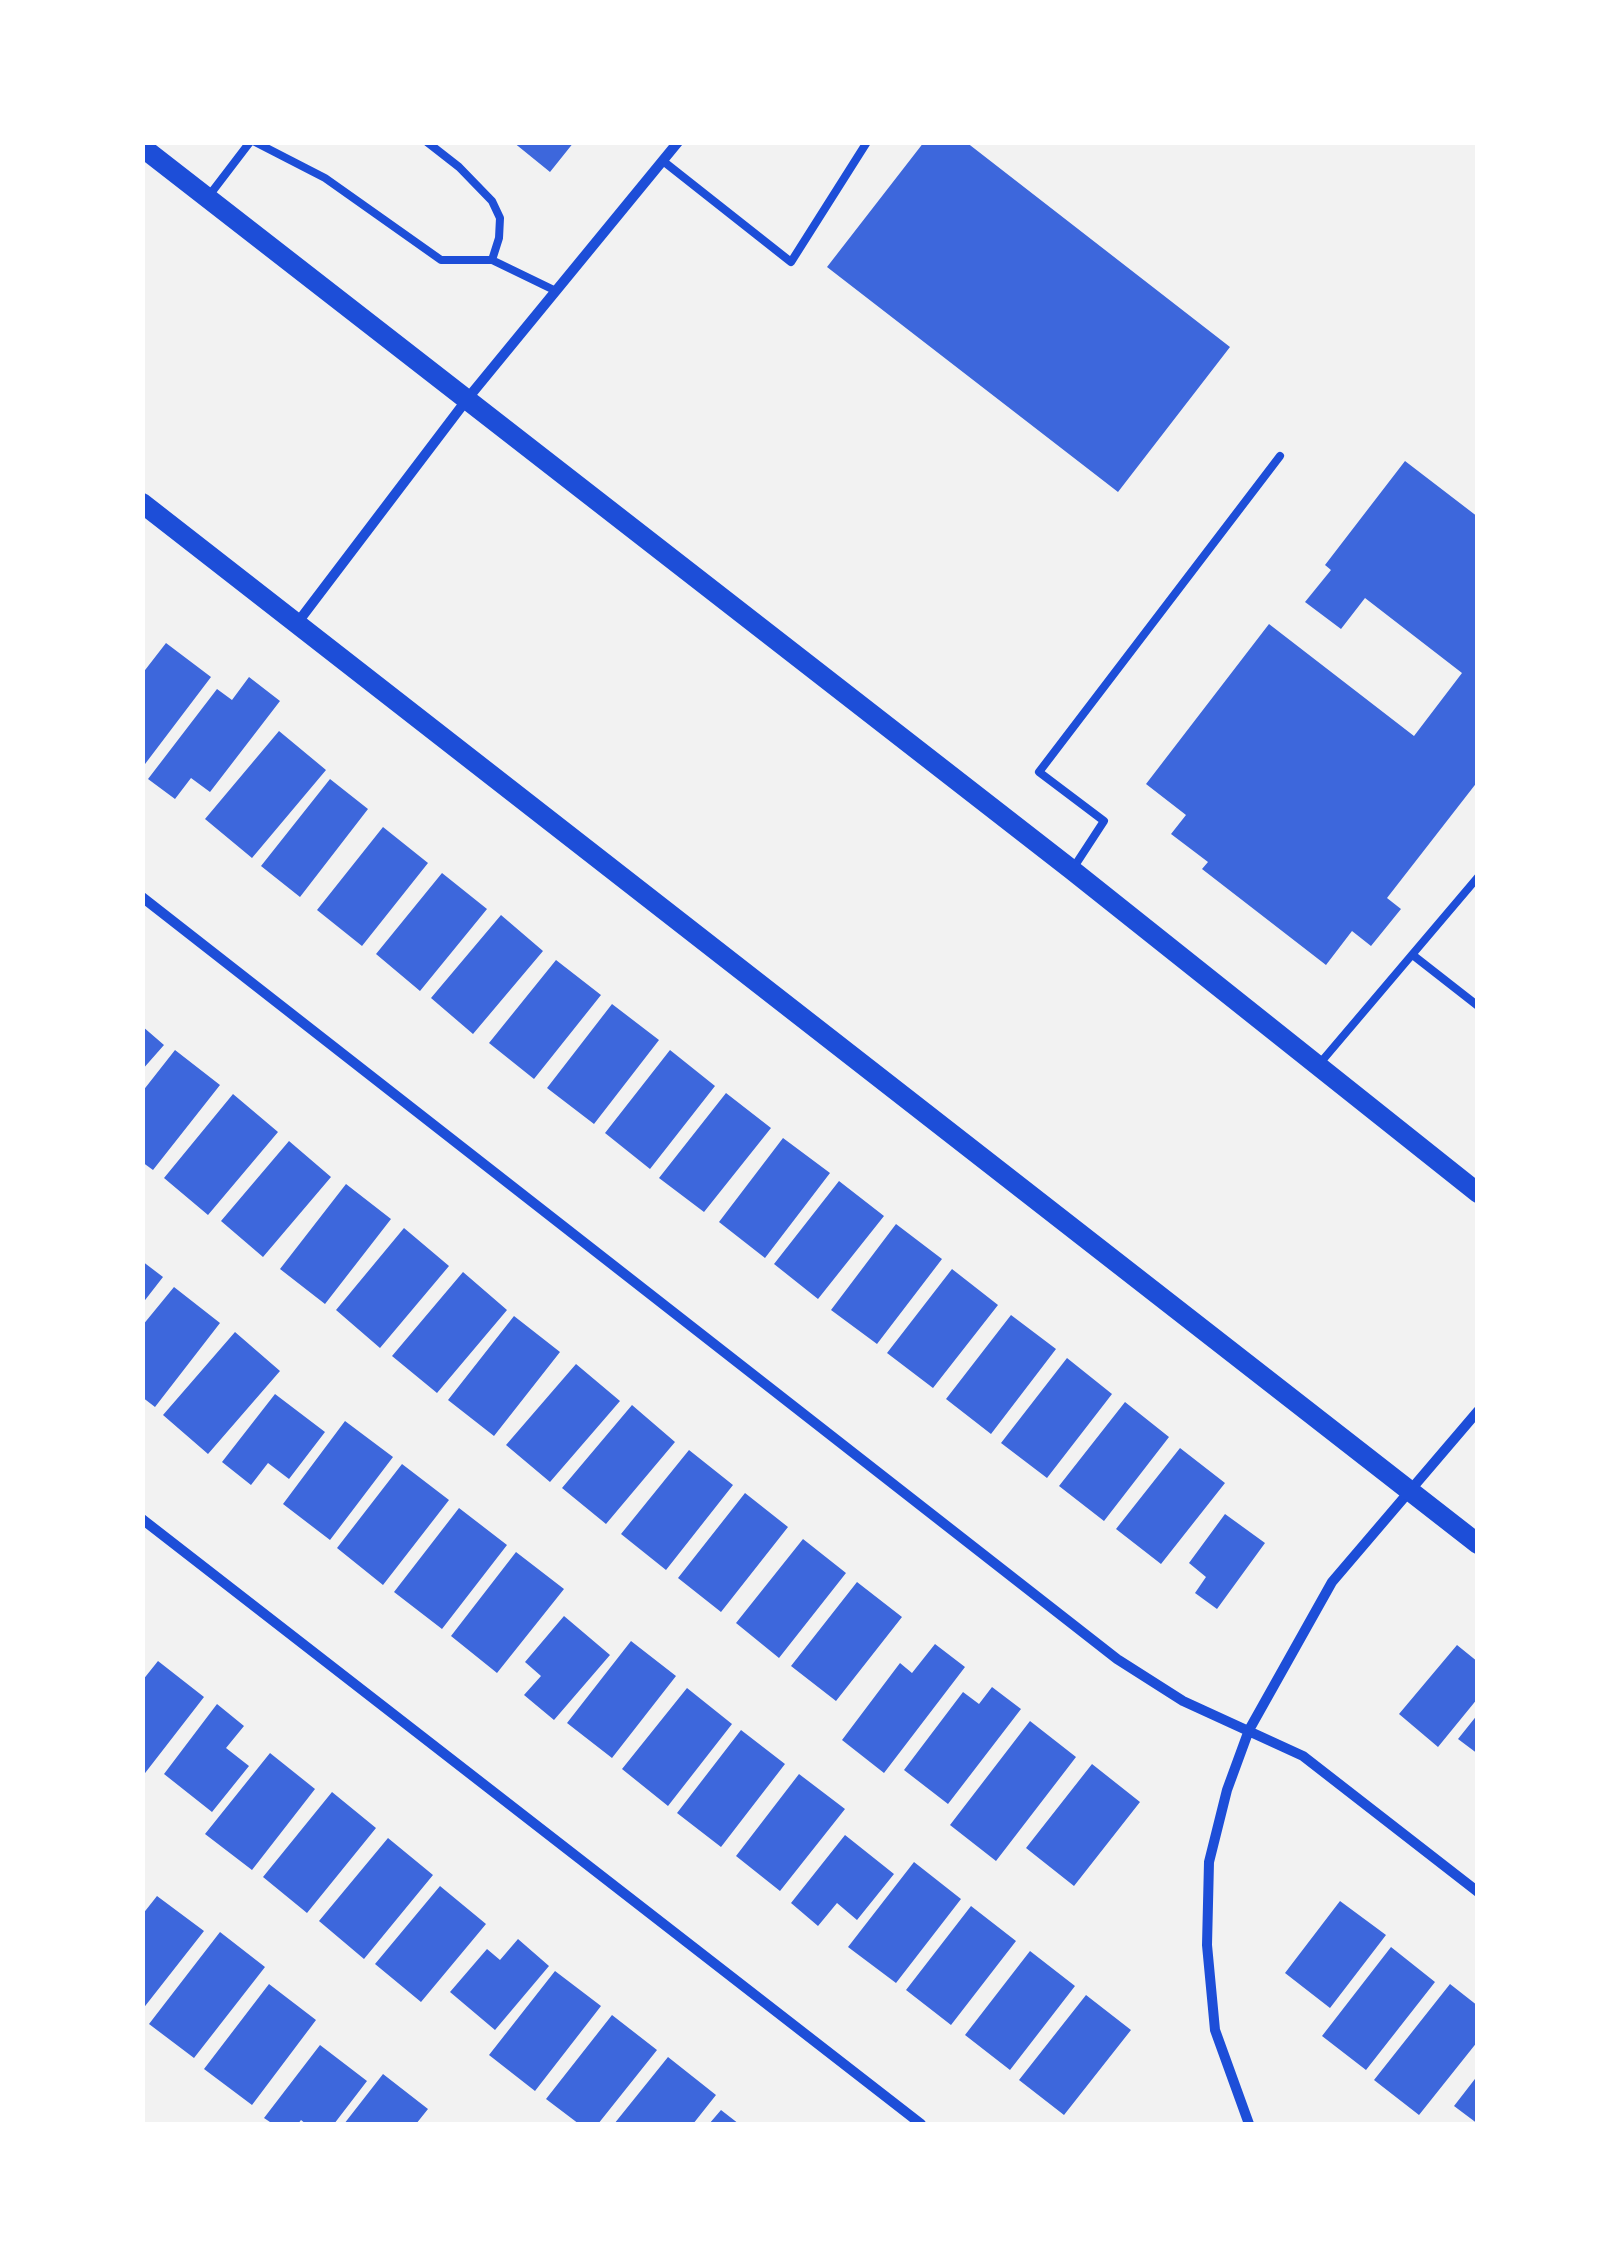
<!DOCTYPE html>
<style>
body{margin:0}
#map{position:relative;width:1620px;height:2267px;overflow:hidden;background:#f2f2f2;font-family:"Varela Round",sans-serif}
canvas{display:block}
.frame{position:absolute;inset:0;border:145px solid #fff;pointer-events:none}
</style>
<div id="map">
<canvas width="1620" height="2267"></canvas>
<div class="frame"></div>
</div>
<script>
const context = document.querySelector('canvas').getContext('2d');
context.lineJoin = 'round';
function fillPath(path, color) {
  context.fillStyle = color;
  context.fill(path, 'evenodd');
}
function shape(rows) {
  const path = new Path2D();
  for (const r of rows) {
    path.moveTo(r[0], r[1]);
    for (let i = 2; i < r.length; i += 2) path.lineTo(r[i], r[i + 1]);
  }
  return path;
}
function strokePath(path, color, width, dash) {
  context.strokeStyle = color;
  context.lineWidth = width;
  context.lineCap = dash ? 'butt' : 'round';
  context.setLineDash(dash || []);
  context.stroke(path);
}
fillPath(shape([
 [513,142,574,142,550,172],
 [924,142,966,142,1230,347,1118,492,827,267],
 [1405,461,1478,517,1478,781,1387,898,1401,909,1371,946,1352,931,1326,965,1202,869,1208,862,1171,834,1186,815,1146,784,1269,624,1414,736,1462,673,1365,598,1341,629,1305,602,1331,570,1325,565],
 [166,643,211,677,142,768,142,674],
 [249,677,280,701,210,792,191,778,175,799,148,779,217,689,232,700],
 [279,731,326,770,252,858,205,819],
 [330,779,368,809,300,897,261,866],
 [383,827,428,863,362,946,317,910],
 [442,873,487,909,420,991,376,954],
 [501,915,543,951,473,1034,431,998],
 [556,960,601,995,534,1079,489,1043],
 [612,1004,659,1040,594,1124,547,1088],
 [142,1026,164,1045,142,1070],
 [175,1050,220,1085,153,1170,142,1162,142,1092],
 [670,1050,715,1086,650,1169,605,1133],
 [726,1093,771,1128,704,1212,659,1178],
 [233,1094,278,1132,208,1215,164,1178],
 [783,1138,830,1173,765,1258,719,1222],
 [289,1141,331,1177,263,1257,221,1221],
 [839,1181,884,1216,818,1299,774,1264],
 [346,1184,391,1219,325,1304,280,1269],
 [896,1224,942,1259,877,1344,831,1310],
 [404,1228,449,1266,380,1348,336,1310],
 [142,1261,163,1277,142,1304],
 [952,1269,998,1305,933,1388,887,1353],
 [463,1272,507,1310,437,1393,392,1356],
 [174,1287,220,1323,155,1407,142,1397,142,1326],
 [1011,1315,1056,1349,991,1434,946,1399],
 [514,1316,560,1352,494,1436,448,1400],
 [235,1332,280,1371,208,1454,163,1415],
 [1067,1358,1112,1394,1047,1478,1001,1443],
 [576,1364,620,1401,550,1482,506,1445],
 [275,1394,325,1432,289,1479,268,1463,251,1485,222,1462],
 [1125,1402,1169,1437,1104,1521,1059,1486],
 [632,1405,675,1442,606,1524,562,1488],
 [345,1421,393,1457,330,1540,283,1504],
 [1180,1448,1225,1483,1161,1564,1116,1529],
 [689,1450,733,1485,666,1570,621,1534],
 [402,1464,449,1500,383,1585,337,1548],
 [745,1493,788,1527,721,1612,678,1578],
 [459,1508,507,1545,442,1629,394,1592],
 [1225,1514,1265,1543,1217,1609,1195,1593,1206,1577,1189,1563],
 [803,1539,846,1573,779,1658,736,1623],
 [516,1552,564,1589,497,1673,451,1636],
 [857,1582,902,1617,836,1701,791,1666],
 [564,1616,610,1655,554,1720,524,1695,541,1676,525,1662],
 [631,1641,676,1676,612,1758,567,1723],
 [935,1644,965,1667,884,1773,842,1740,900,1663,912,1673],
 [1457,1645,1478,1662,1478,1698,1438,1747,1399,1714],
 [158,1661,204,1697,142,1777,142,1681],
 [992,1687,1021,1709,948,1804,904,1770,963,1692,979,1704],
 [687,1688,732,1724,668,1806,622,1769],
 [217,1704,244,1726,226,1748,249,1766,212,1812,164,1774],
 [1478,1714,1478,1754,1458,1739],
 [1030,1721,1076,1757,996,1861,950,1825],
 [741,1730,785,1764,721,1847,677,1813],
 [270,1753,315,1789,252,1870,205,1834],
 [1092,1764,1140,1802,1074,1886,1026,1848],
 [799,1774,845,1809,780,1891,736,1856],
 [332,1792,376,1828,307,1913,263,1877],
 [845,1835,894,1874,857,1920,837,1903,818,1926,791,1903],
 [388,1838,433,1875,364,1959,319,1921],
 [914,1862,961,1899,896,1983,848,1947],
 [440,1886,486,1924,421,2002,375,1964],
 [157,1896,204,1931,142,2010,142,1915],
 [1340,1901,1386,1935,1330,2008,1285,1973],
 [971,1906,1016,1941,951,2025,906,1990],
 [220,1932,265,1967,194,2058,149,2024],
 [518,1939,549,1966,495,2030,450,1992,487,1949,500,1960],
 [1391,1947,1435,1982,1366,2070,1322,2036],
 [1030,1951,1075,1986,1010,2070,965,2035],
 [555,1971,601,2006,535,2091,489,2055],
 [269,1984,316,2020,252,2105,204,2069],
 [1450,1984,1478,2006,1478,2041,1419,2115,1374,2080],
 [1086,1995,1131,2030,1064,2115,1019,2080],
 [612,2015,657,2050,598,2124,579,2124,546,2099],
 [320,2045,367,2081,334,2124,306,2124,301,2120,298,2124,273,2124,264,2118],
 [668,2057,716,2095,693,2124,614,2124],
 [383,2074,428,2109,416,2124,344,2124],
 [1478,2075,1478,2124,1454,2106],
 [721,2110,739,2124,709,2124]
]), '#3d67dc');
strokePath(shape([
 [255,142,325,178,441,260,492,260,556,291],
 [427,142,459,167,492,201,500,218,499,238,492,260],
 [663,161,791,262,867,142],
 [208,197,250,142],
 [1072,870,1104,821,1039,772,1280,456],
 [1414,956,1478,1006],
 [1321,1062,1478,877]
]), '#1d4ed8', 8);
strokePath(shape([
 [298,622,468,398,678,142],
 [142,897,1117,1659,1183,1701,1303,1756,1478,1892],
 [142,1519,921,2124],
 [1249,2124,1215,2030,1207,1945,1209,1862,1227,1790,1249,1730,1332,1582,1478,1411]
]), '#1d4ed8', 10);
strokePath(shape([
 [142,147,1072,870,1478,1193],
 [142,503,1478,1544]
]), '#1d4ed8', 20);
</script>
